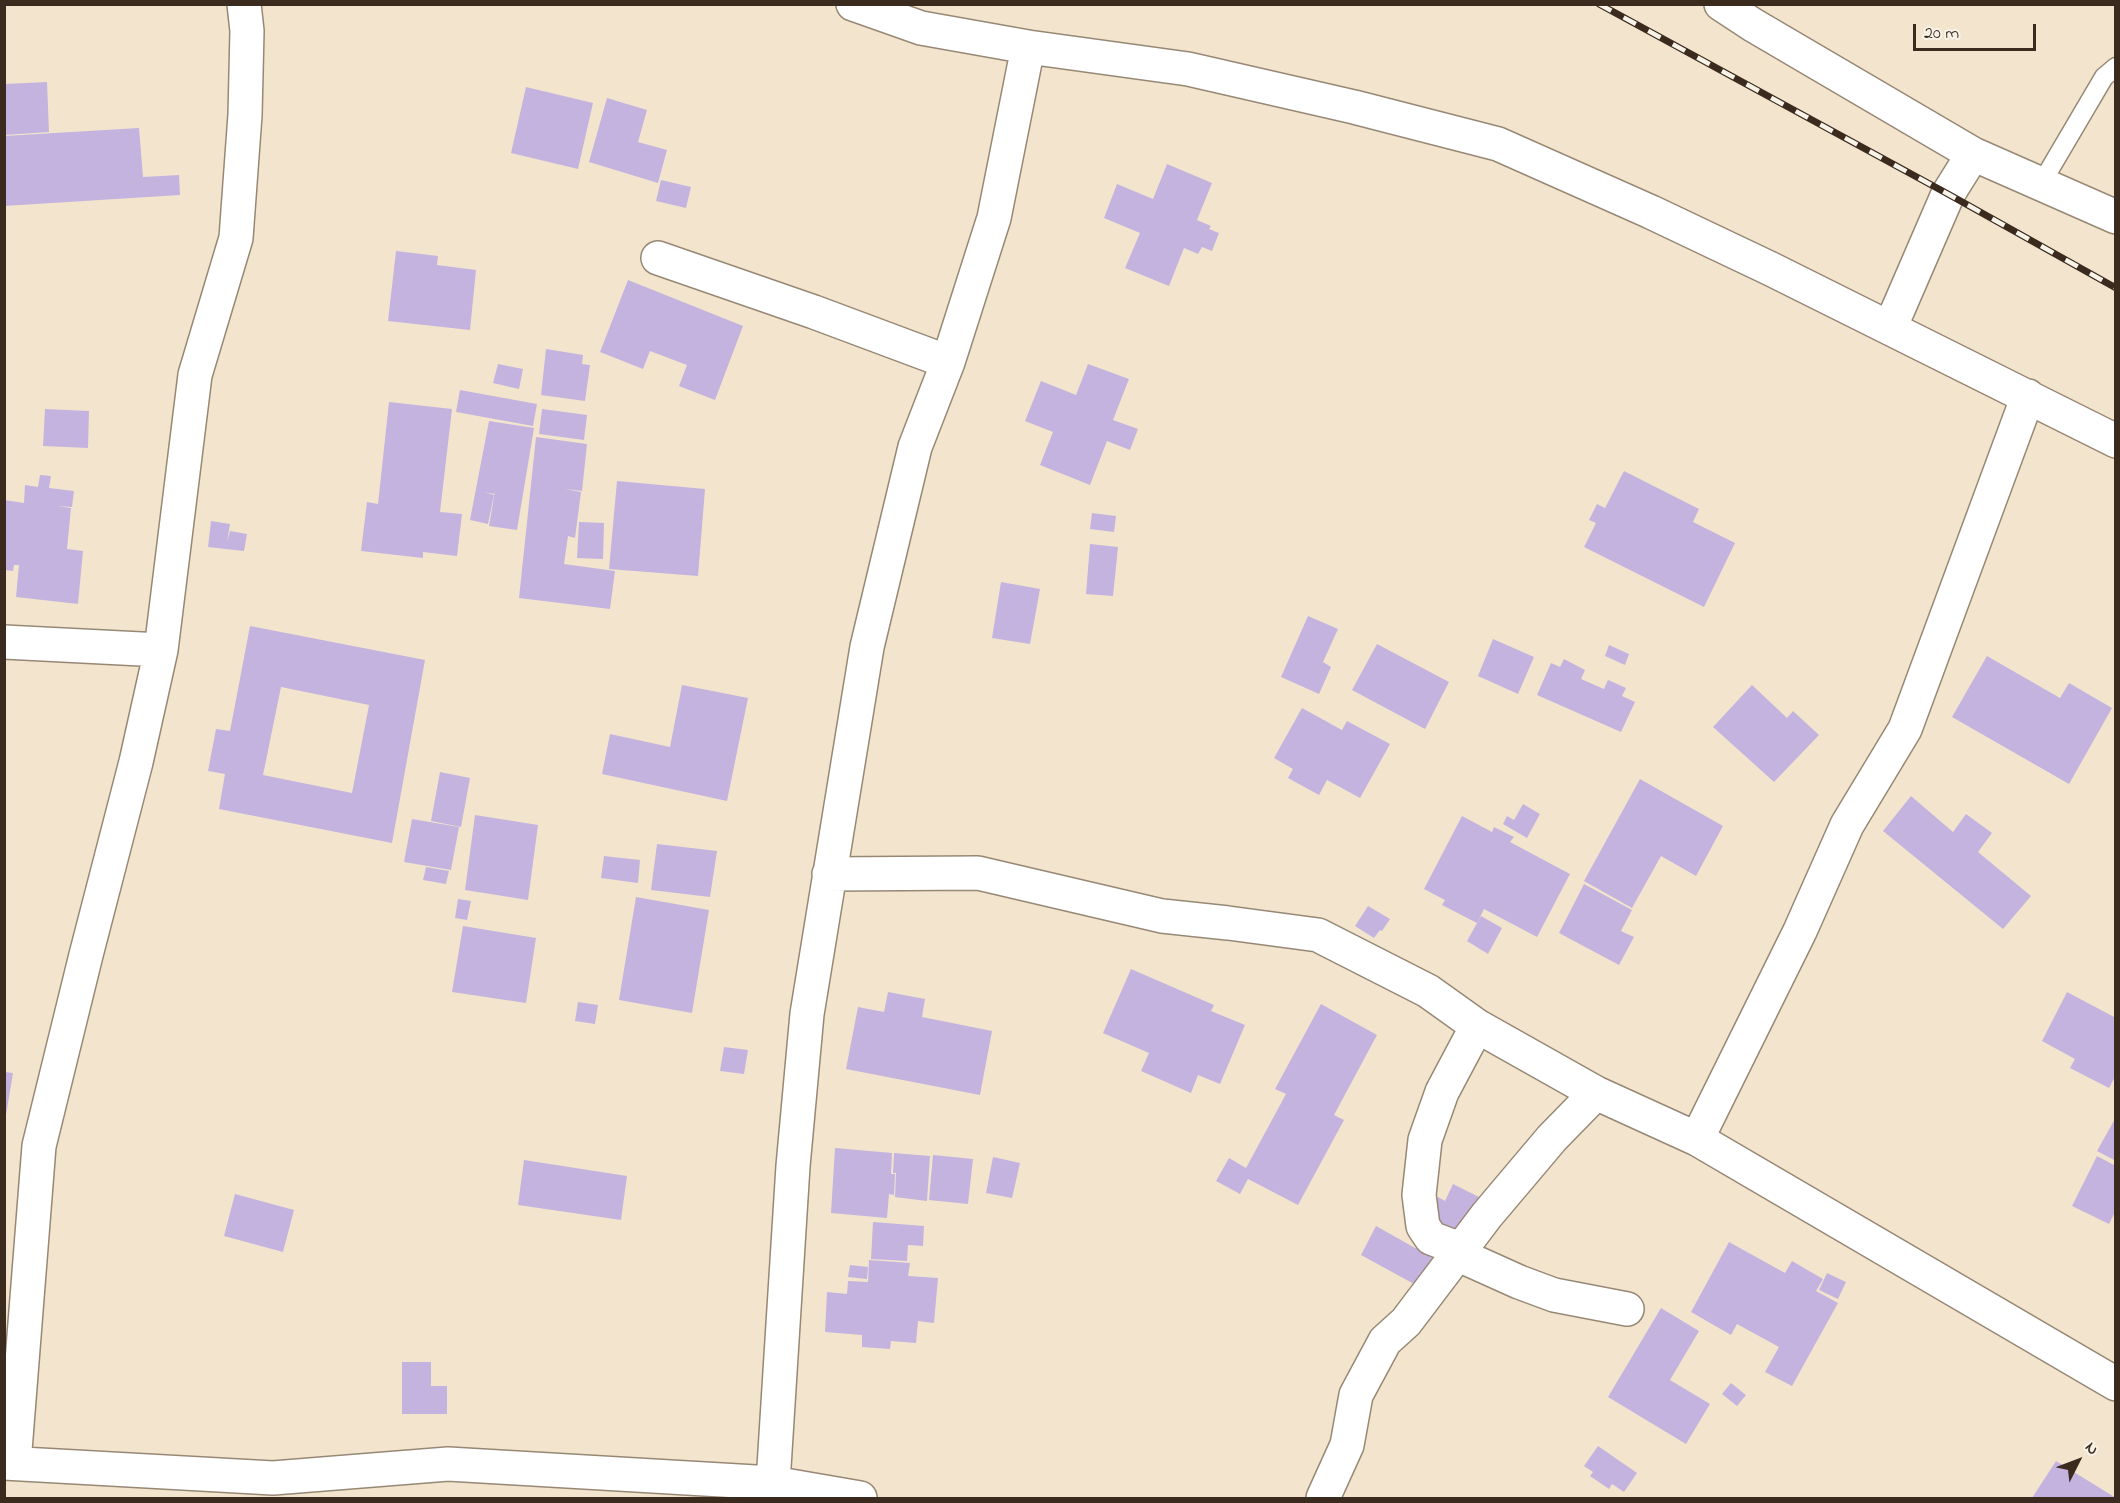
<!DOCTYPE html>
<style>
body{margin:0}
#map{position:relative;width:2120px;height:1503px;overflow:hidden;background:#f3e5cd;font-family:"Indie Flower",sans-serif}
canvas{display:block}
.frame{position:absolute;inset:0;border:6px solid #3b2a1e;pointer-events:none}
.north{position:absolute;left:2048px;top:1431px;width:60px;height:60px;-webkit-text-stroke:4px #f7f3e8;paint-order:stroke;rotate:48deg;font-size:16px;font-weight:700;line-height:24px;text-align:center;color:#3b2a1e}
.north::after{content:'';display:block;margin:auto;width:21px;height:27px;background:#3b2a1e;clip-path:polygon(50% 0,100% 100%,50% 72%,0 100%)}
.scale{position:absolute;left:1913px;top:24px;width:123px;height:27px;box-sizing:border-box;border:3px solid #3b2a1e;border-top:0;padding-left:8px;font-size:18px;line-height:21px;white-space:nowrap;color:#3b2a1e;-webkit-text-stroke:4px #f7f3e8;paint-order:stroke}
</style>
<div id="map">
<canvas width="2120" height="1503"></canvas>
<div class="frame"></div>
<div class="north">N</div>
<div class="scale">20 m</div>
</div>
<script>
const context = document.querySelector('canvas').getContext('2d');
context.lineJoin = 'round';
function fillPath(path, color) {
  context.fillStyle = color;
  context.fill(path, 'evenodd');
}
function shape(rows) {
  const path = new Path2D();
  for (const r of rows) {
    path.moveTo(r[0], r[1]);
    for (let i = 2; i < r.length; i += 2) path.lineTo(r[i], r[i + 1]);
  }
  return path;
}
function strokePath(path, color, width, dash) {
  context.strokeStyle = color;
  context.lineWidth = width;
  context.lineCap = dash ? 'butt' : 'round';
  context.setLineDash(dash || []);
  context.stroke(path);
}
fillPath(shape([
 [47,82,49,132,4,135,4,84],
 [526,87,593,103,578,169,511,153],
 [607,98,647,110,638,142,667,150,658,183,589,162],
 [139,128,143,177,179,175,180,195,4,206,4,136],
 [1167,164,1212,183,1197,220,1211,226,1209,229,1219,233,1212,251,1202,247,1198,254,1184,248,1169,286,1125,268,1140,233,1104,218,1117,184,1153,199],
 [661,180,691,187,686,208,656,201],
 [396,251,438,256,437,265,476,270,470,330,388,321],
 [628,280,743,326,715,400,679,386,687,365,650,351,643,369,600,352],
 [546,349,583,355,582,364,590,365,585,401,541,395],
 [498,364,523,369,519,389,493,383],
 [1088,364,1129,379,1113,420,1138,429,1130,450,1107,441,1090,485,1040,465,1053,432,1025,421,1041,381,1076,395],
 [460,390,537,404,533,426,456,412],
 [389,402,452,409,440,512,462,514,457,556,423,552,423,558,361,551,367,502,378,504],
 [45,409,89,411,88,448,43,446],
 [542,409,587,415,584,440,539,434],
 [489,421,534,428,517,530,489,526,495,491,494,494,484,492,494,495,488,524,470,520],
 [536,437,587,444,582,491,565,489,581,492,575,538,568,536,564,564,615,571,610,609,519,598],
 [1624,471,1699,509,1693,522,1735,543,1704,607,1584,547,1596,523,1589,520,1597,504,1605,508],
 [40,475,51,476,49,488,74,491,72,507,57,506,71,508,67,549,83,551,78,604,16,597,19,565,14,565,13,571,4,570,4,500,24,503,25,485,38,487],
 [617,481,705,489,698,576,609,569],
 [1092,513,1116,516,1114,532,1090,529],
 [211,521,230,524,227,542,230,531,247,534,244,551,208,547],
 [579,522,604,523,603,559,577,558],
 [1090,544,1118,547,1113,596,1086,594],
 [1001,582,1040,589,1030,644,992,638],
 [1308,616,1338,629,1323,662,1331,667,1319,694,1281,677],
 [250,626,425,660,392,843,219,809,225,774,208,771,216,729,230,731],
 [281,687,369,705,352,793,263,775],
 [1493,639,1534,657,1518,694,1478,676],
 [1377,644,1449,682,1425,729,1352,690],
 [1609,645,1629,654,1625,665,1605,656],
 [1987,656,2060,698,2069,683,2112,708,2069,784,1952,717],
 [1564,659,1585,670,1581,679,1604,689,1608,680,1626,688,1622,696,1635,702,1621,732,1537,695,1551,663,1560,667],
 [682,685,748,698,727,801,602,774,610,734,670,747],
 [1752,685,1787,718,1793,711,1819,735,1774,782,1713,727],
 [1302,708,1342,730,1347,721,1390,744,1360,798,1327,780,1319,795,1288,778,1293,769,1274,758],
 [440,772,470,778,461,827,431,821],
 [1640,779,1723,826,1696,876,1661,856,1632,908,1584,881],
 [1911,796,1953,832,1966,814,1992,833,1978,852,2031,896,2003,929,1883,831],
 [1523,804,1540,814,1527,838,1503,824,1507,816,1514,820],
 [475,815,538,825,528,900,465,890],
 [1462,816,1492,832,1494,827,1514,837,1510,842,1570,874,1537,937,1484,909,1477,923,1442,905,1445,900,1424,889],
 [412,819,459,827,451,870,404,862],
 [657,844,717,851,710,897,651,890],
 [604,856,640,860,638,883,601,878],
 [426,867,449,871,446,884,423,880],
 [1584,884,1632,910,1621,931,1634,937,1619,965,1559,933],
 [636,897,709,910,692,1013,619,1000],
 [458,899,471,901,467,920,455,918],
 [1368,906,1390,919,1382,931,1380,930,1374,938,1355,926],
 [1481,916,1502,928,1488,954,1467,941],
 [463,926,536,938,526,1003,452,992],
 [1131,969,1214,1005,1211,1011,1245,1025,1220,1084,1198,1075,1191,1093,1141,1071,1149,1053,1103,1033],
 [888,992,925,999,922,1017,992,1031,980,1095,846,1069,858,1007,884,1012],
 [2067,992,2116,1018,2116,1075,2109,1088,2070,1068,2075,1059,2042,1041],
 [578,1002,598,1005,595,1024,575,1021],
 [1321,1004,1377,1035,1334,1115,1344,1120,1298,1205,1248,1179,1240,1194,1216,1181,1229,1158,1246,1168,1286,1094,1275,1089],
 [724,1047,748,1050,744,1074,720,1071],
 [5,1072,13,1073,6,1115,5,1115],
 [2116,1117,2116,1161,2097,1151],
 [835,1148,892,1153,891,1174,895,1174,894,1195,889,1194,887,1218,831,1213],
 [894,1153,930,1156,927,1201,895,1197,896,1173,893,1173],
 [933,1155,973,1159,968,1204,929,1200],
 [2097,1156,2116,1166,2116,1210,2109,1224,2072,1206],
 [993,1157,1020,1163,1012,1198,986,1193],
 [524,1160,627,1176,621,1220,518,1205],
 [1453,1184,1479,1197,1459,1237,1425,1224,1438,1197,1445,1201],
 [235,1194,294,1210,283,1252,224,1236],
 [873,1222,924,1226,923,1246,908,1245,907,1261,871,1259],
 [1376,1226,1440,1262,1425,1290,1361,1255],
 [1729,1242,1785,1273,1792,1261,1823,1279,1816,1291,1838,1303,1792,1386,1765,1372,1779,1347,1737,1324,1731,1335,1691,1312],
 [869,1260,910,1263,908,1276,938,1278,934,1323,918,1321,916,1343,891,1341,890,1349,862,1347,862,1335,825,1332,827,1292,847,1294,848,1281,868,1282],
 [850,1265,868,1267,867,1279,848,1277],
 [1827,1273,1846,1282,1838,1299,1819,1290],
 [1661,1308,1699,1331,1670,1380,1710,1404,1686,1444,1608,1397],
 [402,1362,431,1362,431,1386,447,1386,447,1414,402,1414],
 [1731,1383,1746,1395,1737,1406,1722,1394],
 [1598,1446,1637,1473,1624,1492,1612,1484,1609,1489,1590,1476,1593,1472,1584,1466],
 [2056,1461,2116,1498,2032,1498]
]), '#c4b3df');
const lane = shape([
 [2041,184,2104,77,2116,67]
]);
const street = shape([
 [853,4,921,28,1028,47,1188,69,1354,107,1498,144,1651,212,1771,269,2116,441],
 [1721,4,1753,25,1973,154,2116,217],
 [658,258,814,312,948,362],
 [1890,328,1948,194,1973,154],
 [4,642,161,650],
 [829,874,978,873,1162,916,1228,923,1318,935,1428,991,1477,1026,1596,1093,1697,1139,2116,1384],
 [1477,1026,1442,1092,1425,1140,1419,1195,1423,1226,1431,1238,1452,1246,1459,1255,1519,1282,1554,1295,1627,1309],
 [1697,1139,1800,931,1847,825,1905,729,2028,396],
 [4,1463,273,1478,448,1464,773,1483,860,1498],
 [14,1463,39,1146,86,955,136,762,161,650,195,375,236,238,245,115,247,31,244,4],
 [773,1483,793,1166,807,1014,867,647,915,447,948,362,994,218,1028,47],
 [1323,1498,1347,1445,1356,1395,1385,1341,1406,1322,1487,1215,1552,1138,1596,1093]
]);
strokePath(lane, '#978876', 21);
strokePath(street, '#978876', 36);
strokePath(lane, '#fff', 18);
strokePath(street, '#fff', 33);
const rail = shape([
 [1599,4,1948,194,2116,288]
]);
strokePath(rail, '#3b2a1e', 7);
strokePath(rail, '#f7f3e8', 4.5, [14]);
</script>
